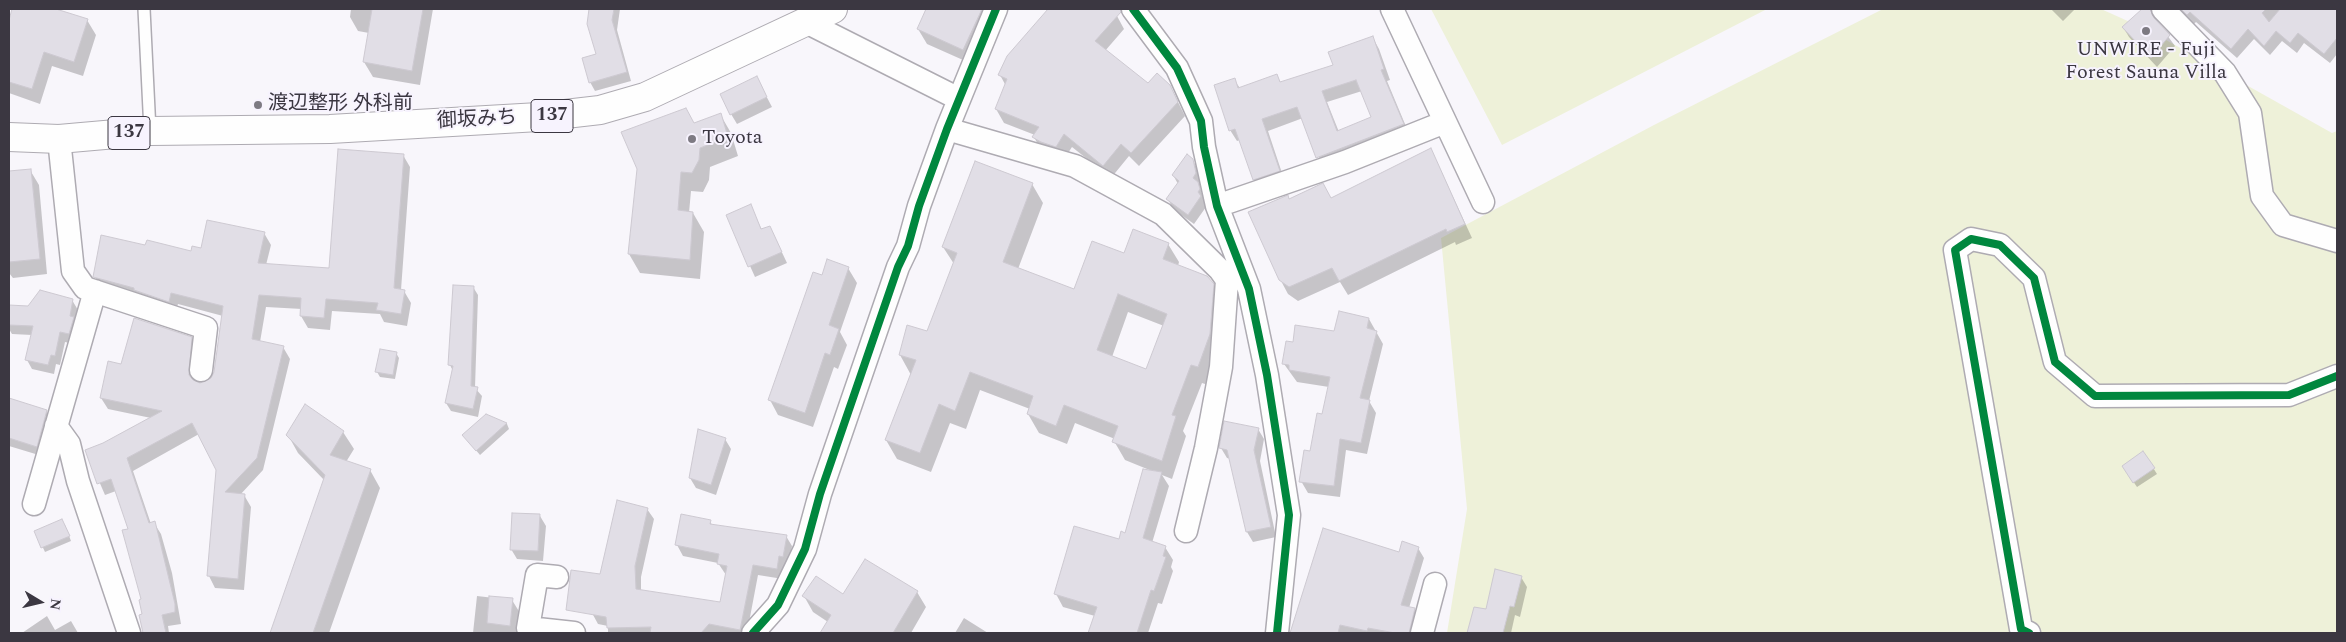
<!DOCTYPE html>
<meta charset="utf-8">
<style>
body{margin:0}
#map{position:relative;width:2346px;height:642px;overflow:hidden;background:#f8f6fb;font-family:Spectral,serif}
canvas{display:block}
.frame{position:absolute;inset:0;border:10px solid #3b3741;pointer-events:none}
.north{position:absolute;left:15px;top:577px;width:50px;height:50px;-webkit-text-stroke:4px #f7f3fe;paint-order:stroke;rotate:99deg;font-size:14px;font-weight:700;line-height:20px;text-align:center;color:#3b3741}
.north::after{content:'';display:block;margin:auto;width:18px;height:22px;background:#3b3741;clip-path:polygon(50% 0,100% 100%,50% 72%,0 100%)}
</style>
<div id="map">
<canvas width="2346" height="642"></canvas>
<div class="frame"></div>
<div class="north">N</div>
</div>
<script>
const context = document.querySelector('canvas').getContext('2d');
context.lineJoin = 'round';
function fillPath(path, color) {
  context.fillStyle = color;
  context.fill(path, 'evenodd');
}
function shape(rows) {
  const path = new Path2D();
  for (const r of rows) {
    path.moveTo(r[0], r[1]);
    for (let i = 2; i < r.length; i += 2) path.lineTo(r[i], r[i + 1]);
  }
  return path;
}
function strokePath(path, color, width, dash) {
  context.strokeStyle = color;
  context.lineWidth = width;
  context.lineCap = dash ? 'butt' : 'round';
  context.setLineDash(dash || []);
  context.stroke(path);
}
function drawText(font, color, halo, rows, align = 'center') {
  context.font = font + ' Spectral,"Noto Sans JP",serif';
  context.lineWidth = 4;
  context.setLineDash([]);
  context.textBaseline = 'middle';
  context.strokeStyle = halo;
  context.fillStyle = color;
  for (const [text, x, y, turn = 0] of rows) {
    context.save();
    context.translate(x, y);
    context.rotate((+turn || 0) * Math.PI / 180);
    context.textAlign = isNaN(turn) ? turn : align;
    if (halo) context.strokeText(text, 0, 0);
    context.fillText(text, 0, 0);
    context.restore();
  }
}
fillPath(shape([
 [1431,9,1767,9,1502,145],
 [1883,9,2101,9,2150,31,2332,133,2337,131,2337,633,1447,633,1467,509,1441,238,1654,125]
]), '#eef1d9');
fillPath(shape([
 [14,9,52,9,87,20,96,35,83,76,52,66,40,104,9,93,9,25],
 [351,9,433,9,420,85,373,77,364,62,369,33,358,31,350,17],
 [590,9,620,9,617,30,631,81,595,91,590,82,598,55,588,24],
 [928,9,983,9,991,22,972,64,927,44,918,29],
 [1050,9,1108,9,1117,16,1124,29,1105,51,1148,85,1169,86,1177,100,1185,116,1139,166,1129,156,1111,178,1072,147,1064,159,1041,150,1034,137,1035,135,1004,123,996,109,1006,86,1000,75,1008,57],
 [2051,9,2075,9,2063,21],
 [2144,9,2163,9,2156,15,2156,20,2175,46,2157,67,2129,37,2123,27],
 [2178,9,2337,9,2337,54,2330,63,2304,43,2297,53,2282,41,2270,55,2254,39,2237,58,2196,22,2194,24],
 [1373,38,1379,49,1390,80,1387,81,1410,136,1324,169,1303,118,1268,131,1285,182,1260,191,1254,179,1240,140,1237,141,1230,130,1234,80,1240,88,1277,76,1281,83,1334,66],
 [1362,91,1373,118,1339,132,1327,102],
 [762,88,772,107,737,124,731,114],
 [720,114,731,133,738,156,710,167,709,180,703,192,691,191,689,213,693,213,704,232,700,279,640,273,629,254,694,124],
 [1431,149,1472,238,1456,245,1455,242,1348,295,1340,282,1298,301,1288,294,1280,279,1290,200,1331,199],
 [403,155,410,167,401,290,404,291,411,303,407,326,384,322,380,314,332,311,330,330,308,328,301,316,302,309,266,307,260,342,283,347,290,359,263,470,240,495,244,495,251,507,244,590,215,588,209,576,217,470,199,434,133,471,151,524,154,523,161,534,172,573,181,624,168,626,169,633,144,633,140,616,143,615,142,600,129,530,116,491,105,495,86,451,103,445,151,418,108,409,101,398,191,338,198,350,195,382,207,383,215,372,223,316,178,304,175,313,101,289,95,277,146,246,192,253,264,233,271,245,266,265,330,269],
 [1192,159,1198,170,1201,184,1200,187,1206,207,1194,224,1173,209,1168,199,1178,184,1173,175],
 [30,170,39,185,47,274,13,278,9,273,9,172],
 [1032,184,1043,203,1018,269,1074,291,1124,254,1168,244,1179,262,1178,266,1213,284,1224,304,1208,385,1202,383,1183,431,1186,436,1172,479,1162,475,1169,486,1152,543,1165,547,1173,560,1171,567,1173,571,1162,604,1158,603,1148,633,1089,633,1095,616,1063,607,1056,594,1126,534,1152,471,1125,460,1114,441,1115,439,1075,423,1067,444,1039,433,1028,414,1030,409,980,390,966,429,950,423,931,472,897,459,886,440,911,375,900,355,928,332,954,264,943,247],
 [1128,312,1164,326,1147,371,1112,357],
 [750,206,762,230,770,227,787,263,755,277,727,215],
 [848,268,857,283,840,332,847,345,838,369,834,367,813,427,778,415,770,400,823,277],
 [473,287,478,295,475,388,482,396,478,417,451,411,446,403,453,371,450,365],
 [72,300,78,310,74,344,65,342,60,365,56,364,54,374,32,369,27,360,32,335,12,334,9,329,9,306,29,307],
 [1369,319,1383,344,1369,401,1376,413,1367,454,1346,450,1340,497,1308,493,1301,481,1323,415,1329,387,1297,382,1284,364,1294,343,1335,332],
 [396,353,399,358,395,379,380,377,377,372],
 [9,399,46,411,52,422,42,456,9,446],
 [486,415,507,424,509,429,480,455,463,435],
 [1258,429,1264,439,1260,461,1276,537,1253,542,1247,532,1231,459,1227,458,1221,448],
 [343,432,354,449,346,462,370,470,380,488,329,633,272,633,325,481,298,453,288,435],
 [725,439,731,449,716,495,696,488,690,478],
 [2143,452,2157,474,2137,487,2126,471],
 [647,509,654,519,641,577,641,591,721,603,726,575,718,563,683,556,677,545,710,521,712,525,786,536,792,546,789,567,783,579,758,575,747,633,608,633,608,626,598,624,592,613,601,575],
 [540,516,546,526,543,561,517,559,511,549],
 [65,525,71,541,45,552,35,531],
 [1324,529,1400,553,1418,548,1424,558,1409,608,1414,609,1420,619,1417,633,1292,633],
 [1521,577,1527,587,1520,617,1515,615,1511,633,1469,633,1475,608,1487,611],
 [917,592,926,607,911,633,821,633,828,622,813,612,804,596],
 [477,596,512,600,520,613,518,633,473,633],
 [47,616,55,630,71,621,78,633,22,633],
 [964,618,988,633,955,633]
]), '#0003');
const building = shape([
 [12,9,56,9,88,19,74,62,44,52,32,89,9,82,9,20,12,9],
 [372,9,423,9,412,71,363,62,372,9],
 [589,9,614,9,612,20,627,72,589,83,582,58,596,54,587,24,589,9],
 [926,9,982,9,963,50,917,29,926,9],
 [1048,9,1120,9,1121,12,1095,41,1148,83,1157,73,1170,85,1178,102,1131,153,1121,144,1103,166,1064,134,1056,147,1041,142,1032,137,1039,127,995,109,1007,79,998,75,1007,56,1048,9],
 [2142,9,2150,9,2154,18,2170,35,2151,58,2122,27,2142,9],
 [2181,9,2266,9,2262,13,2269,22,2280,9,2337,9,2337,38,2324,54,2298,33,2290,43,2276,31,2264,46,2248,29,2231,49,2190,12,2187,15,2181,9],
 [1373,36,1384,69,1381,70,1404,124,1316,158,1297,107,1262,119,1280,171,1253,180,1235,129,1229,131,1214,85,1235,78,1238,88,1277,74,1280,82,1333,65,1328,52,1373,36],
 [1356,80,1371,117,1337,131,1322,91,1356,80],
 [757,76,767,97,730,115,720,94,757,76],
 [686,108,694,123,721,113,728,137,700,148,699,160,692,173,681,172,678,210,693,212,690,260,628,254,637,169,621,132,686,108],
 [1431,148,1465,224,1447,232,1446,229,1339,281,1332,268,1289,287,1279,280,1248,212,1288,195,1289,199,1323,183,1331,198,1431,148],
 [338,149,404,154,394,288,405,290,401,314,376,310,378,303,326,299,324,318,300,316,301,298,259,295,252,339,284,346,257,458,225,492,245,494,238,579,207,576,216,470,192,423,127,458,149,523,155,521,175,604,175,612,162,615,166,633,143,633,139,615,142,614,139,600,141,599,122,530,128,529,111,479,97,484,85,450,103,443,162,411,100,398,108,361,121,364,134,318,192,337,189,375,193,380,200,383,211,378,214,372,223,306,171,293,169,302,134,290,134,288,93,277,101,235,145,245,147,240,191,251,192,246,201,248,207,220,265,232,258,263,329,268,338,149],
 [1187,154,1193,159,1196,173,1193,178,1198,182,1200,189,1198,192,1201,196,1188,215,1166,199,1179,181,1172,175,1187,154],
 [975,161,1033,183,1003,262,1074,289,1092,241,1124,253,1133,229,1169,243,1163,259,1207,276,1214,284,1210,334,1198,367,1191,365,1172,415,1176,416,1162,461,1112,442,1118,426,1064,405,1056,426,1027,414,1033,396,970,372,955,411,939,404,920,453,885,440,916,360,899,355,907,325,927,331,957,253,942,247,975,161],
 [1118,294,1167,314,1146,369,1097,350,1118,294],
 [31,169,40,259,9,262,9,171,31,169],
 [751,204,761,229,770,226,782,252,748,267,726,215,751,204],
 [827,259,849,267,829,325,839,329,830,355,825,353,805,413,768,400,813,272,822,275,827,259],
 [453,285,474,286,471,386,478,387,473,409,445,403,453,366,448,365,453,285],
 [40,290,73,299,70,316,74,317,69,334,60,332,55,356,51,355,48,365,25,360,33,326,9,325,9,305,28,306,40,290],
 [1339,311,1369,318,1367,328,1377,331,1360,398,1370,400,1361,443,1340,439,1334,486,1299,482,1304,450,1310,451,1317,413,1322,414,1330,377,1289,370,1289,365,1282,364,1286,341,1293,342,1295,325,1334,331,1339,311],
 [380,349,397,352,393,375,375,372,380,349],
 [9,398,47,410,37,447,9,438,9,398],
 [305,404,344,431,330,455,371,469,313,633,270,633,325,475,286,435,305,404],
 [486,414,507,423,476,451,462,435,486,414],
 [1224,421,1259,428,1254,450,1271,527,1246,532,1227,450,1219,448,1224,421],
 [698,429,726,438,711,485,689,478,698,429],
 [2143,451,2155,468,2133,483,2122,466,2143,451],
 [1143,469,1162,472,1143,538,1166,546,1163,556,1166,557,1154,591,1151,590,1137,633,1088,633,1097,607,1054,594,1074,526,1119,539,1121,531,1125,533,1143,469],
 [617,500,648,508,635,566,636,589,720,602,727,566,717,564,719,554,675,545,681,514,711,520,710,524,787,535,783,557,779,556,777,569,753,565,740,630,709,624,701,633,650,633,651,627,607,628,606,617,566,610,571,570,600,574,617,500],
 [512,513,540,514,538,551,510,550,512,513],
 [62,519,70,536,41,548,34,531,62,519],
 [1323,528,1399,552,1402,541,1419,547,1401,605,1415,608,1409,633,1395,633,1368,628,1367,631,1340,625,1338,633,1290,633,1323,528],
 [865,559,918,591,893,633,820,633,831,615,802,596,816,576,843,594,865,559],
 [1495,569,1522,576,1514,607,1510,606,1503,633,1467,633,1474,607,1486,609,1495,569],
 [489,596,513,598,510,626,487,623,489,596]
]);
fillPath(building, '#e1dee6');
strokePath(building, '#cdc9d1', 1);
const service = shape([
 [144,9,150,131]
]);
const minor = shape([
 [1133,9,1177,68,1201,121,1204,147,1217,206,1249,289,1267,375,1289,515,1277,633],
 [1392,9,1483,202],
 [2163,9,2225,73,2250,113,2262,196,2283,225,2337,241],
 [806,22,959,99],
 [947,129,1075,166,1163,214,1220,270,1227,280,1221,367,1206,448,1186,531],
 [59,139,73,271,85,288,206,328,201,370],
 [1217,206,1345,162,1445,122],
 [56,426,69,444,78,481,129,633],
 [34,504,95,291],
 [557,577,537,575,528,628,574,633],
 [753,633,778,605,805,549,820,494,898,267,908,246,919,206,947,129,996,9],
 [1422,633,1435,584],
 [2029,633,2021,629,1955,250,1971,239,2000,245,2034,278,2055,362,2095,396,2289,395,2337,376]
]);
const trunk = shape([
 [9,137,59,139,150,131,330,129,539,117,600,110,645,97,833,9]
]);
strokePath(service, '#aeabb2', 14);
strokePath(minor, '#aeabb2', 25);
strokePath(trunk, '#aeabb2', 30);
strokePath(service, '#fefefe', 11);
strokePath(minor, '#fefefe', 22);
strokePath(trunk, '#fefefe', 28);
strokePath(shape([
 [1133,9,1177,68,1201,121,1204,147,1217,206,1249,289,1267,375,1289,515,1277,633],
 [753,633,778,605,805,549,820,494,898,267,908,246,919,206,947,129,996,9],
 [2029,633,2021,629,1955,250,1971,239,2000,245,2034,278,2055,362,2095,396,2289,395,2337,376]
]), '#00873e', 8);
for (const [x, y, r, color] of [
 [2146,31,5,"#7d7a82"],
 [258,105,5,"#7d7a82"],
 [692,139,5,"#7d7a82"]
]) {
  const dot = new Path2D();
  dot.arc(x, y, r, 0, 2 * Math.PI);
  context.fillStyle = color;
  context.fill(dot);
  strokePath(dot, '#f7f3fe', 2);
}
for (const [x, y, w] of [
 [552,116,42],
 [129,133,42]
]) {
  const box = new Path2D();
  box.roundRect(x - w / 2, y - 16.5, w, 33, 4);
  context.fillStyle = '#f7f3fe';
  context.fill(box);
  strokePath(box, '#3b3741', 1);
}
drawText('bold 19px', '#3b3741', null, [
 ["137",552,116],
 ["137",129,133]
]);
drawText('20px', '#3b3741', '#f7f3fe', [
 ["UNWIRE - Fuji",2146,51,"center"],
 ["Forest Sauna Villa",2146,74,"center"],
 ["渡辺整形 外科前",268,105],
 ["Toyota",702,139]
], 'left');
drawText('20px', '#3b3741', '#f7f3fe', [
 ["御坂みち",477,121,-3]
]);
</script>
